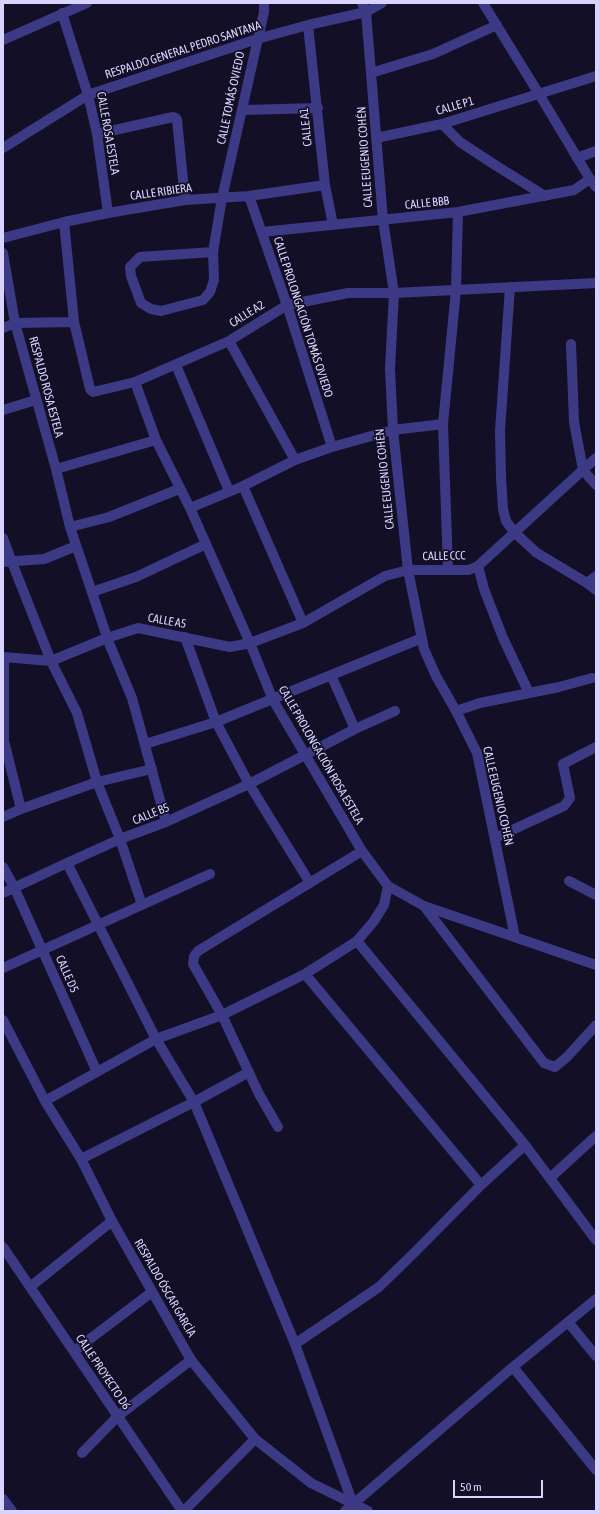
<!DOCTYPE html>
<meta charset="utf-8">
<style>
body{margin:0}
#map{position:relative;width:599px;height:1514px;overflow:hidden;background:#130f26;font-family:"Asap Condensed",sans-serif}
canvas{display:block}
.frame{position:absolute;inset:0;border:4px solid #d9d4ff;pointer-events:none}
.scale{position:absolute;left:453px;top:1480px;width:90px;height:18px;box-sizing:border-box;border:2px solid #d9d4ff;border-top:0;padding-left:5px;font-size:12px;line-height:14px;white-space:nowrap;color:#d9d4ff;-webkit-text-stroke:3px #130f26;paint-order:stroke}
</style>
<div id="map">
<canvas width="599" height="1514"></canvas>
<div class="frame"></div>
<div class="scale">50 m</div>
</div>
<script>
const context = document.querySelector('canvas').getContext('2d');
context.lineJoin = 'round';
function shape(rows) {
  const path = new Path2D();
  for (const r of rows) {
    path.moveTo(r[0], r[1]);
    for (let i = 2; i < r.length; i += 2) path.lineTo(r[i], r[i + 1]);
  }
  return path;
}
function strokePath(path, color, width, dash) {
  context.strokeStyle = color;
  context.lineWidth = width;
  context.lineCap = dash ? 'butt' : 'round';
  context.setLineDash(dash || []);
  context.stroke(path);
}
function drawText(font, color, halo, rows, align = 'center') {
  context.font = font + ' "Asap Condensed",sans-serif';
  context.lineWidth = 3.5;
  context.setLineDash([]);
  context.textBaseline = 'middle';
  context.strokeStyle = halo;
  context.fillStyle = color;
  for (const [text, x, y, turn = 0] of rows) {
    context.save();
    context.translate(x, y);
    context.rotate((+turn || 0) * Math.PI / 180);
    context.textAlign = isNaN(turn) ? turn : align;
    if (halo) context.strokeText(text, 0, 0);
    context.fillText(text, 0, 0);
    context.restore();
  }
}
strokePath(shape([
 [362,3,366,12,383,220,394,293,390,369,393,430,408,570,424,649,436,676,456,711,477,753,515,937],
 [483,3,539,94,590,179,596,187],
 [62,13,88,95,97,134,108,213],
 [308,25,325,185,333,225],
 [3,40,87,3],
 [371,73,433,54,497,25],
 [243,110,318,108],
 [442,124,460,142,495,165,545,196],
 [97,134,173,117,176,118,177,120,185,200],
 [376,138,442,124,596,76],
 [3,148,88,95,257,39,308,25,366,12,382,3],
 [577,158,596,151],
 [249,196,287,305,332,447],
 [64,222,74,322,90,389,93,392,135,382,229,341,287,305,348,293,394,293,596,283],
 [262,232,458,212,574,190,590,179],
 [3,238,64,222,108,213,185,200,249,196,325,185],
 [213,252,140,257,130,267,131,276,141,303,151,309,161,311,203,300,210,292,214,280,213,252,222,198,264,12,264,3],
 [3,253,15,323,56,469,70,527,109,643,132,698,166,822],
 [510,287,500,431,501,477,503,509,506,521,514,532,537,553,587,583,596,590],
 [3,328,15,323,74,322],
 [229,341,295,460],
 [571,344,574,422,583,470,596,485],
 [176,365,229,491],
 [135,382,156,440,190,508,250,643,273,700,362,851,388,886,424,906,596,965],
 [3,410,36,400],
 [56,469,156,440],
 [243,486,303,623],
 [190,508,243,486,295,460,332,447,393,430,443,424],
 [70,527,109,517,179,489],
 [3,538,11,560,51,661,77,713,97,782,120,839,142,905],
 [3,562,44,559,76,546],
 [478,566,484,589,503,638,529,693],
 [448,570,443,424,456,290,458,212],
 [587,583,596,576],
 [92,592,136,577,206,544],
 [185,637,216,722,249,784,310,883],
 [3,657,51,661,107,638,138,628,230,647,250,643,303,623,385,576,408,570,469,570,478,566,596,458],
 [4,658,4,741,21,809],
 [331,675,355,729],
 [456,711,480,703,559,687,592,678],
 [145,744,216,722,422,638],
 [3,817,21,809,97,782,152,769],
 [495,838,564,806,570,798,563,764,596,747],
 [67,863,156,1039,194,1102,295,1344,353,1504],
 [3,867,14,887,97,1072],
 [569,881,596,895],
 [3,893,67,863,120,839,166,822,249,784,355,729,395,711],
 [424,906,544,1063,555,1067,567,1057,596,1025],
 [357,941,525,1145,596,1240],
 [3,968,210,874],
 [305,974,481,1185],
 [3,1020,45,1101,81,1159,112,1221,191,1360,255,1439,311,1483,368,1511],
 [45,1101,156,1039,222,1015,305,974,357,941,374,921,384,905,388,886],
 [278,1127,259,1094,222,1015,193,964,194,956,198,951,362,851],
 [81,1159,194,1102,249,1072],
 [550,1178,596,1136],
 [3,1247,182,1511],
 [30,1287,112,1221],
 [568,1322,596,1356],
 [295,1344,379,1287,416,1251,481,1185,525,1145],
 [74,1351,152,1292],
 [513,1367,596,1470],
 [82,1453,118,1416,191,1360],
 [3,1499,12,1511],
 [184,1511,255,1439],
 [345,1511,513,1367,596,1299]
]), '#3d3a85', 10);
drawText('12px', '#d9d4ff', '#130f26', [
 ["RESPALDO GENERAL PEDRO SANTANA",183,50,-18],
 ["CALLE TOMÁS OVIEDO",231,98,-78],
 ["CALLE P1",455,106,-16],
 ["CALLE A1",306,127,-96],
 ["CALLE ROSA ESTELA",108,133,80],
 ["CALLE EUGENIO COHÉN",365,157,-94],
 ["CALLE RIBIERA",161,192,-8],
 ["CALLE BBB",427,203,-6],
 ["CALLE A2",247,314,-32],
 ["CALLE PROLONGACIÓN TOMÁS OVIEDO",303,317,72],
 ["RESPALDO ROSA ESTELA",46,387,75],
 ["CALLE EUGENIO COHÉN",385,479,-96],
 ["CALLE CCC",444,556,-1],
 ["CALLE A5",167,621,10],
 ["CALLE PROLONGACIÓN ROSA ESTELA",321,755,60],
 ["CALLE EUGENIO COHÉN",498,796,77],
 ["CALLE B5",151,814,-22],
 ["CALLE D5",67,974,66],
 ["RESPALDO ÓSCAR GARCÍA",165,1288,60],
 ["CALLE PROYECTO D6",103,1372,56]
]);
</script>
